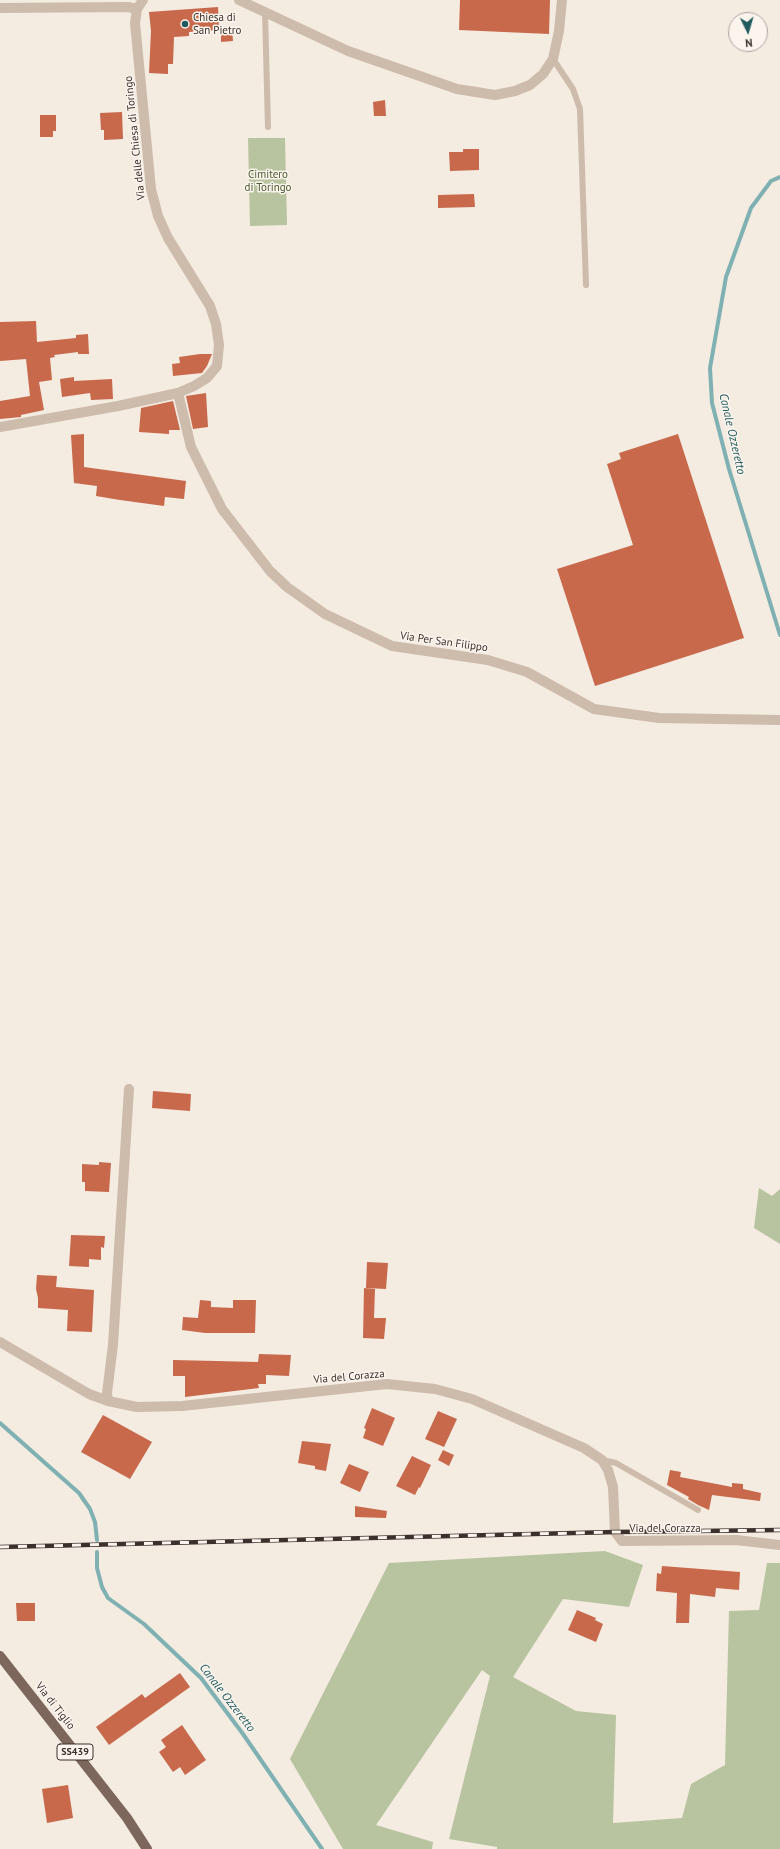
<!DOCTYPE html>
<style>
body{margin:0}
#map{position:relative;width:780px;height:1849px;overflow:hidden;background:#f4ebe1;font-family:"PT Sans",sans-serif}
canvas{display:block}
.north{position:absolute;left:728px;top:12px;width:40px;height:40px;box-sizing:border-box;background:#fbf5ee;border:1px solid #aea6a0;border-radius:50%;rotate:175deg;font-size:11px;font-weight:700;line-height:16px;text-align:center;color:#3b302b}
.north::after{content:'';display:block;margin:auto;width:14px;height:18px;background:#1f5a5e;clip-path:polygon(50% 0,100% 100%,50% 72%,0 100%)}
</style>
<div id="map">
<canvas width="780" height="1849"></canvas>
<div class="north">N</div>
</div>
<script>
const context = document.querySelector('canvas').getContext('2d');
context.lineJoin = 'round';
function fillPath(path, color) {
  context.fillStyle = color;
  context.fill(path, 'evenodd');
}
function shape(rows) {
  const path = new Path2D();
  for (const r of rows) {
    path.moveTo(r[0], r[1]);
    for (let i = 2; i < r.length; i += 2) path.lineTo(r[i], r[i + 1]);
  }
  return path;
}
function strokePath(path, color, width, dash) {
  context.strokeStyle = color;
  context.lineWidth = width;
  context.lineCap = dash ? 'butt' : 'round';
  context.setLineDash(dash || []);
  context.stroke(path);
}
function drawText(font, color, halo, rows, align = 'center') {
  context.font = font + ' "PT Sans",sans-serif';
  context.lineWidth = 3;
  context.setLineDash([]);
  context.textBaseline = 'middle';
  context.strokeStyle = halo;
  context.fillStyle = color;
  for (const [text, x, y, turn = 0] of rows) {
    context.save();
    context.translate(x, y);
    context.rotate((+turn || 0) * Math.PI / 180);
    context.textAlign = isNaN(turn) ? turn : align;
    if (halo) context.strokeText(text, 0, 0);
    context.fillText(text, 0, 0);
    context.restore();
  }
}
fillPath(shape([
 [248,138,285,138,287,225,250,226],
 [759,1188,772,1196,780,1189,780,1244,754,1228],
 [605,1551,643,1565,629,1607,563,1599,513,1677,576,1711,616,1715,613,1823,682,1818,691,1784,725,1765,729,1611,759,1610,767,1563,780,1563,780,1849,497,1849,497,1847,449,1839,490,1676,482,1670,376,1825,433,1842,432,1849,343,1849,290,1759,389,1563]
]), '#b8c4a0');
strokePath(shape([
 [780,177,771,181,751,208,726,277,710,368,712,403,729,469,780,635],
 [0,1423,79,1493,90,1509,95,1522,97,1540],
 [97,1552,97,1568,102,1587,108,1598,144,1624,201,1678,243,1734,322,1849]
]), '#7fb0b2', 4);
fillPath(shape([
 [460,0,550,0,549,34,459,30],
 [218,7,219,30,189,32,189,36,174,37,173,64,168,64,168,74,149,73,151,31,149,12],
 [232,29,233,41,221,42,221,30],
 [385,100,386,116,374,116,373,102],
 [122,112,123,139,104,140,104,130,101,130,100,113],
 [40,115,56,115,56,131,53,131,53,137,40,137],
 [463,149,479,149,479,170,450,171,449,152,463,152],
 [474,194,475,207,438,208,438,195],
 [36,321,37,342,76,338,76,335,88,334,89,354,78,354,78,352,54,355,55,357,50,358,52,380,39,382,44,410,21,415,21,417,0,419,0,401,30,396,26,359,0,361,0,322],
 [200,354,212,354,207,366,202,373,173,376,172,364,180,363,179,357],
 [74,377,74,381,112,379,113,399,91,400,90,393,62,397,60,379],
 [206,393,208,427,193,429,186,396],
 [173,401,180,430,169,430,169,434,139,432,141,408],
 [84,434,84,467,186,481,184,499,165,497,164,506,120,500,96,496,97,486,74,483,71,435],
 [678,434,744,638,595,686,557,569,633,545,607,464,621,459,619,453],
 [153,1091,191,1094,190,1111,152,1108],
 [99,1162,111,1163,109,1192,85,1191,85,1182,82,1182,82,1164,99,1165],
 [71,1235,105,1236,104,1248,101,1247,101,1260,89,1259,89,1267,69,1266],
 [367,1262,388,1263,386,1289,366,1288],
 [37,1275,57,1276,56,1287,94,1290,92,1332,67,1331,68,1310,38,1308,38,1298,36,1289],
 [364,1288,375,1289,374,1318,386,1318,384,1339,363,1338],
 [200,1300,211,1301,211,1307,233,1308,233,1300,256,1300,255,1333,205,1333,182,1330,183,1317,198,1318],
 [259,1354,291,1355,289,1376,266,1375,266,1384,258,1384,259,1388,185,1397,185,1376,173,1376,173,1360,258,1362],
 [372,1408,395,1418,383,1446,363,1438,366,1429,364,1428],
 [438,1411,457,1419,444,1447,425,1439],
 [103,1415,152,1442,130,1479,81,1452],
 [302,1441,331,1444,326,1471,315,1469,315,1466,298,1463],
 [443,1450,454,1455,449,1466,438,1460],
 [412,1456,431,1465,420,1488,419,1487,415,1495,396,1486],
 [349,1464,369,1472,360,1492,340,1483],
 [670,1470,681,1472,680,1477,732,1487,732,1483,743,1484,743,1489,761,1493,760,1501,712,1495,709,1510,698,1505,688,1499,689,1497,667,1485],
 [355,1506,387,1511,386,1518,355,1517],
 [662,1566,740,1572,739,1590,716,1588,715,1597,690,1594,689,1623,676,1623,677,1593,656,1591,657,1573,661,1574],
 [16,1603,35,1603,35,1621,17,1621],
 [577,1610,596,1618,595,1620,603,1624,596,1642,568,1630],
 [180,1673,190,1687,109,1745,96,1727,142,1694,145,1698],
 [182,1725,206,1760,185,1775,180,1767,173,1772,159,1752,166,1747,161,1740],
 [68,1785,73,1818,47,1823,42,1789]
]), '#c8694b');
strokePath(shape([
 [265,12,268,127],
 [553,59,573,89,580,109,586,285],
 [602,1460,616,1463,698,1510]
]), '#cdbbac', 6);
strokePath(shape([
 [239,0,348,51,457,89,495,95,515,91,530,85,543,74,553,59,559,31,562,0],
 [0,8,128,7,137,9],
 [178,393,191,447,222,509,270,571,287,587,325,614,392,646,488,660,527,672,594,709,659,718,780,720],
 [0,427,118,406,178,393,194,386,207,378,217,366,219,345,216,324,210,306,168,238,158,216,151,189,135,23,137,9,143,0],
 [0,1342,89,1394,108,1401,137,1407,182,1406,387,1384,435,1389,472,1399,584,1448,602,1460,608,1470,613,1487,615,1532,622,1541,736,1540,780,1545],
 [108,1401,107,1393,113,1345,129,1089]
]), '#cdbbac', 10);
strokePath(shape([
 [0,1656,127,1818,147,1849]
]), '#7d675c', 10);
const rail = shape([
 [0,1547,615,1532,780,1530]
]);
strokePath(rail, '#3b302b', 4.5);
strokePath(rail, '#fbf5ee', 3, [9]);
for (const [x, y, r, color] of [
 [185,24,4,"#1f5a5e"]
]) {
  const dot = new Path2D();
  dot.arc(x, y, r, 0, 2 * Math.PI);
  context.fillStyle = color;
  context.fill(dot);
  strokePath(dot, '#fbf5ee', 1.5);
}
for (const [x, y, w] of [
 [75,1752,36]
]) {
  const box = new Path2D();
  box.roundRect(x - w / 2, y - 8, w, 16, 3);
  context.fillStyle = '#fbf5ee';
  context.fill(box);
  strokePath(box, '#3b302b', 1);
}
drawText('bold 10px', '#3b302b', null, [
 ["SS439",75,1752]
]);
drawText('11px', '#3b302b', '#fbf5ee', [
 ["Chiesa di",193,18],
 ["San Pietro",193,31]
], 'left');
drawText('11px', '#3b302b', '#fbf5ee', [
 ["Via delle Chiesa di Toringo",135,138,-96],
 ["Via Per San Filippo",444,642,8],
 ["Via del Corazza",349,1377,-5],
 ["Via del Corazza",665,1529],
 ["Via di Tiglio",55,1706,52]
]);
drawText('11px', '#4a5a2e', '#fbf5ee', [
 ["Cimitero",268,175],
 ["di Toringo",268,188]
]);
drawText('italic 12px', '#1f5a5e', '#fbf5ee', [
 ["Canale Ozzeretto",732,434,77],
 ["Canale Ozzeretto",227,1698,52]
]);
</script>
